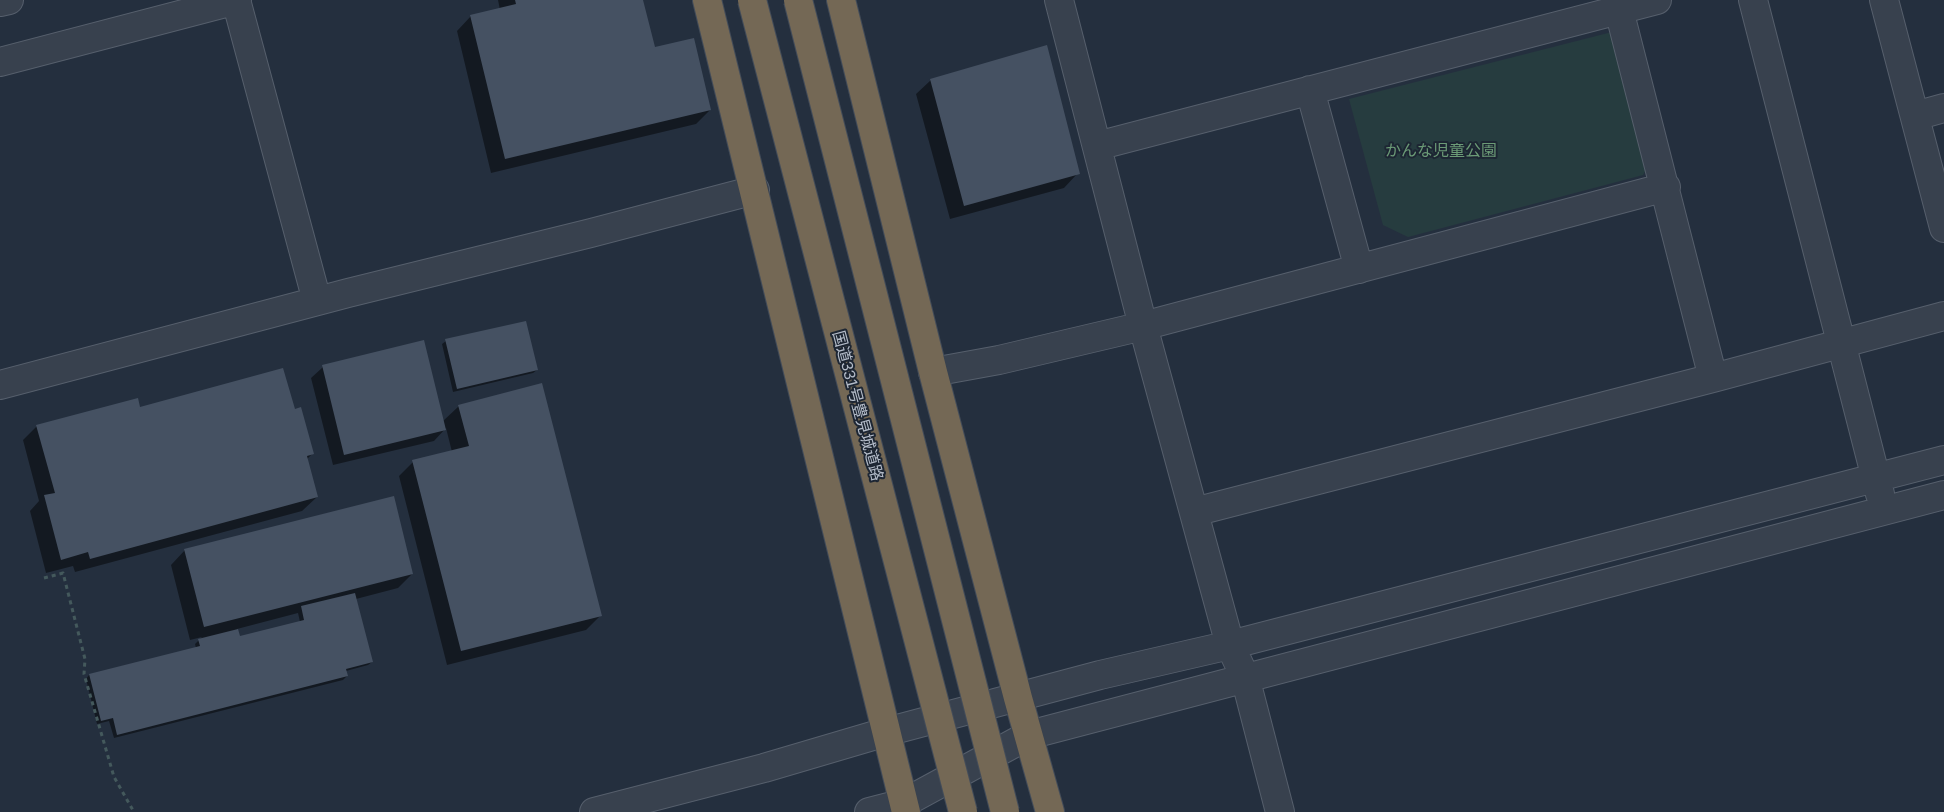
<!DOCTYPE html>
<meta charset="utf-8">
<style>
body{margin:0}
canvas{display:block;background:#242f3e}
</style>
<canvas width="1944" height="812"></canvas>
<script>
const context = document.querySelector('canvas').getContext('2d');
context.lineJoin = 'round';
function fillPath(path, color) {
  context.fillStyle = color;
  context.fill(path, 'evenodd');
}
function shape(rows) {
  const path = new Path2D();
  for (const r of rows) {
    path.moveTo(r[0], r[1]);
    for (let i = 2; i < r.length; i += 2) path.lineTo(r[i], r[i + 1]);
  }
  return path;
}
function strokePath(path, color, width, dash) {
  context.strokeStyle = color;
  context.lineWidth = width;
  context.lineCap = dash ? 'butt' : 'round';
  context.setLineDash(dash || []);
  context.stroke(path);
}
function drawText(font, color, halo, rows, align = 'center') {
  context.font = font + ' Arial,"Noto Sans JP",sans-serif';
  context.lineWidth = 4;
  context.setLineDash([]);
  context.textBaseline = 'middle';
  context.strokeStyle = halo;
  context.fillStyle = color;
  for (const [text, x, y, turn = 0] of rows) {
    context.save();
    context.translate(x, y);
    context.rotate((+turn || 0) * Math.PI / 180);
    context.textAlign = isNaN(turn) ? turn : align;
    if (halo) context.strokeText(text, 0, 0);
    context.fillText(text, 0, 0);
    context.restore();
  }
}
fillPath(shape([
 [1616,31,1653,157,1643,175,1408,237,1383,225,1349,99]
]), '#263c3f');
fillPath(shape([
 [498,0,642,0,654,49,710,110,696,124,491,173,457,31,471,16,500,10],
 [931,80,1078,173,1064,188,950,219,916,94],
 [446,341,537,370,533,373,453,392,442,344],
 [323,367,443,421,459,406,600,616,586,630,447,665,399,476,413,462,452,452,446,428,434,441,333,465,311,378],
 [139,408,294,411,313,453,307,459,317,497,302,511,75,572,73,566,46,573,30,511,39,501,23,440,37,426],
 [185,550,412,574,398,588,356,599,372,662,368,665,346,671,347,676,343,680,114,738,109,721,97,724,86,679,89,675,196,648,195,644,202,637,190,640,171,565],
 [298,613,300,622,239,637,237,629]
]), '#0007');
fillPath(shape([
 [515,0,643,0,655,47,694,38,711,110,505,159,470,15,516,4],
 [1047,45,1080,174,964,206,930,79],
 [526,321,538,370,457,389,445,339],
 [424,340,446,430,344,455,322,365],
 [283,368,295,409,301,407,314,454,307,456,318,497,90,559,88,552,61,560,44,495,55,493,36,425,138,398,140,407],
 [542,383,602,616,461,651,412,460,469,446,458,405],
 [394,496,413,574,204,627,184,549],
 [355,593,373,662,346,669,348,676,117,735,113,718,101,721,89,674,200,646,198,639,238,629,240,636,304,620,301,606]
]), '#455162');
const minor = shape([
 [236,0,317,301],
 [1059,0,1143,326,1230,645,1245,677,1280,812],
 [1753,0,1880,494],
 [1884,0,1944,228],
 [0,2,9,0],
 [1619,10,1713,378],
 [0,62,237,0],
 [1310,90,1359,269],
 [1915,116,1944,108],
 [1097,146,1657,0],
 [933,372,999,360,1143,326,1666,187],
 [0,385,348,293,591,233,755,190],
 [1194,512,1713,378,1944,316],
 [594,812,764,768,886,732,1100,675,1230,645,1944,460],
 [869,812,904,803,1029,735,1944,495]
]);
const highway = shape([
 [707,0,906,812],
 [841,0,933,372,1018,698,1050,812]
]);
strokePath(minor, '#565f6c', 30);
strokePath(highway, '#434c59', 30);
strokePath(shape([
 [44,578,63,573,85,659,84,674,114,777,134,812]
]), '#44595c', 3, [4, 4]);
strokePath(minor, '#38414e', 28);
strokePath(highway, '#746855', 28);
const highwayBridge = shape([
 [752,0,963,812],
 [798,0,1005,812]
]);
strokePath(highwayBridge, '#434c59', 30, []);
strokePath(highwayBridge, '#746855', 28);
drawText('16px', '#6b9a76', '#1d2633', [
 ["かんな児童公園",1441,152]
]);
drawText('16px', '#b4bcc9', '#1d2633', [
 ["国道331号豊見城道路",857,406,75]
]);
</script>
